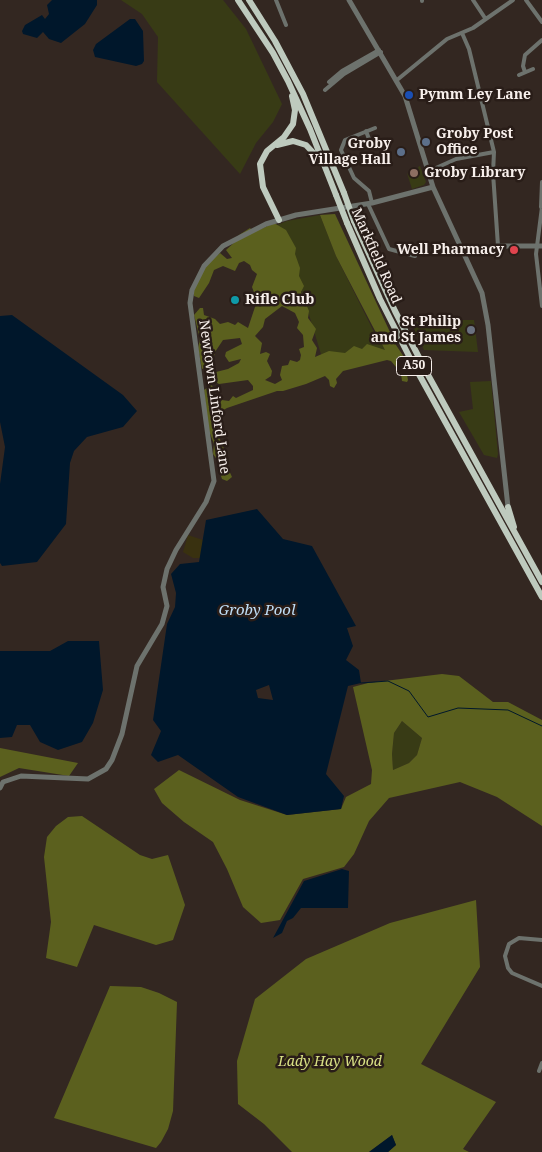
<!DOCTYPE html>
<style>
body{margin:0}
canvas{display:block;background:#332721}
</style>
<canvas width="542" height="1152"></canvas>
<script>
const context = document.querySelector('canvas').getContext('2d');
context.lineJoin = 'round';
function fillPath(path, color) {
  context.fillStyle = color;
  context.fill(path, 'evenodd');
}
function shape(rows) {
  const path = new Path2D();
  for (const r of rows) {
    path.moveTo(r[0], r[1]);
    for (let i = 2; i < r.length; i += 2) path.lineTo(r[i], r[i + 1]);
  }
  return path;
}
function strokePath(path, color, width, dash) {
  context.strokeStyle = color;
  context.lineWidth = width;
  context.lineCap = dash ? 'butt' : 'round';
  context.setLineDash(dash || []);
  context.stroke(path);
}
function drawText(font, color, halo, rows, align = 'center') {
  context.font = font + ' "Noto Serif",serif';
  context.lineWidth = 5;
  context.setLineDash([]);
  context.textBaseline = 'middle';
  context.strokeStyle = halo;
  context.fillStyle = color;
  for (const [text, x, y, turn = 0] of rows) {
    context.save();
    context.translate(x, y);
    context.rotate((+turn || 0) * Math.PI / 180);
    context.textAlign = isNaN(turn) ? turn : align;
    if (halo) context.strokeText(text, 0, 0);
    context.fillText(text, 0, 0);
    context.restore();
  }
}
fillPath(shape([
 [121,0,223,0,246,29,282,104,273,122,256,143,240,174,157,82,158,37,142,14],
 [420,166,426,182,424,185,412,189,407,173,411,178,420,175,418,167],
 [320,215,336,256,376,336,386,351,324,364,294,265,275,226,287,221],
 [463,320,474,320,478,352,424,350,411,322,458,326,459,322],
 [491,381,498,454,497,458,484,455,459,412,473,409,470,382],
 [402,721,422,738,417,755,409,763,393,770,392,754,394,733]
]), '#383b15');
fillPath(shape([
 [335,214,396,345,410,366,411,372,407,375,408,380,407,382,402,381,401,373,391,361,387,360,343,371,336,379,337,383,334,388,330,386,329,380,325,376,306,384,283,391,277,391,227,408,218,413,217,423,221,432,219,437,227,456,226,464,232,477,227,481,222,479,219,470,221,465,213,454,214,444,208,428,204,390,211,385,214,388,214,400,219,404,222,400,229,401,233,396,236,398,253,390,253,386,248,380,219,384,211,379,216,372,228,369,239,363,241,359,229,362,225,356,226,352,242,344,240,338,223,340,215,352,212,364,202,369,198,348,200,339,194,315,200,308,203,308,204,315,215,319,220,324,228,322,235,325,238,322,248,328,255,307,255,295,252,287,257,274,252,270,250,265,244,261,239,263,235,271,223,266,214,270,209,283,199,298,194,296,194,288,207,264,220,253,227,259,232,258,226,250,237,240,239,235,250,228,253,231,261,229,274,223,286,230,296,248,295,254,300,268,299,276,304,286,301,292,309,311,308,318,316,329,312,340,317,348,315,357,329,351,345,353,354,346,362,349,367,344,385,350,336,256,320,215],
 [282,306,295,313,299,322,297,328,303,335,304,347,299,349,301,355,300,360,297,362,290,360,288,365,282,366,280,375,282,380,275,384,265,380,271,376,272,371,267,361,270,354,266,352,260,354,262,343,255,336,263,327,265,319],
 [442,674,459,676,493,702,508,702,542,720,542,826,497,797,460,782,389,798,369,821,354,854,344,867,303,879,280,920,261,923,243,907,227,869,213,842,184,822,162,803,154,789,179,770,240,800,287,815,341,809,346,797,371,784,372,770,353,687,368,683],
 [402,721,422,738,417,755,409,763,393,770,392,754,394,733],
 [0,748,78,763,69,776,19,768,0,777],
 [82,816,140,855,152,859,168,855,185,905,173,940,156,945,94,925,77,967,46,958,51,922,44,857,47,837,56,826,68,817],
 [476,900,480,967,421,1064,496,1102,463,1149,469,1152,388,1152,396,1145,392,1135,369,1152,292,1152,264,1124,238,1104,237,1061,255,999,306,959,390,923],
 [110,986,141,987,159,993,177,1002,173,1111,168,1129,161,1142,156,1148,54,1118]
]), '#5b601e');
fillPath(shape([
 [188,535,203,540,200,558,193,558,183,552]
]), '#393110');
fillPath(shape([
 [52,0,97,0,97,5,85,24,61,43,49,39,43,32,37,38,23,34,22,31,25,25,42,15,45,19,49,14,47,5],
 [130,19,135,19,143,31,144,61,142,64,136,66,95,57,93,50,96,44],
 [12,315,123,395,137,411,123,427,87,437,74,451,70,463,66,524,37,562,2,566,0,563,0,484,5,447,0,422,0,316],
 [257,509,283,539,312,546,356,626,347,628,353,646,346,660,359,670,361,683,348,686,326,774,344,796,341,809,287,815,238,797,178,755,158,762,151,755,161,731,153,720,167,624,175,607,176,593,171,574,180,564,199,562,206,520],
 [269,685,273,700,258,698,256,690],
 [68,641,99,641,103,690,93,723,82,742,58,750,40,742,30,725,17,725,12,737,0,738,0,651,50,651],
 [342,869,349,871,348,908,301,908,293,918,287,921,282,933,273,938,304,881],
 [392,1135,396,1145,388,1152,369,1152]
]), '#00172b');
strokePath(shape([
 [361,683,388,681,409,691,428,717,458,708,508,710,542,726]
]), '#00172b', 1);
strokePath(shape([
 [276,0,286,25],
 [422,0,422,1],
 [473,0,485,18],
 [526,0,542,22],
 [462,33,469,49,494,152,493,173,498,246],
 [525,72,523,66,525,55,542,40],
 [519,75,533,69],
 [397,80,447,39,473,28,513,0],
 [329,82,342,71,379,50],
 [325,90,344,74,381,52],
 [366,131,369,139],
 [427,172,456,159,494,152],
 [372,203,369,191,354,178,341,150,345,140,375,128],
 [368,204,389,249,415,256],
 [541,207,542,182],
 [542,207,536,254,542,306],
 [542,940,519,938,509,944,505,956,508,968,512,973,542,986],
 [539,1071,542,1063]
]), '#6d726d', 4);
strokePath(shape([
 [349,0,405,96,433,187,482,293,488,325,508,507],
 [464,253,498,246,542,246],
 [0,788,3,782,21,776,88,779,106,769,112,760,122,734,137,666,162,624,167,606,163,587,167,569,176,550,206,502,214,481,190,303,192,290,204,266,223,246,266,224,296,215,372,203,433,187]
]), '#6d726d', 5);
strokePath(shape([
 [238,0,273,53,288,81,310,129,336,195],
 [249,0,275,41,303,94,344,193],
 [277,145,293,141,306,145,319,159],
 [279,220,263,187,260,164,267,151,284,137,293,124,295,110,292,96],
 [354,221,395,311,427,373,542,582],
 [347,223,380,299,411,360,542,597],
 [508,507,514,527]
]), '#becabe', 6);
strokePath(shape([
 [344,193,354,221],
 [336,195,347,223]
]), '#becabe', 6);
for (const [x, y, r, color] of [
 [409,95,5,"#1a4fb4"],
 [426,142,5,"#5c6f8a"],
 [401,152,5,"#5c6f8a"],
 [414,173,5,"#8d6e63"],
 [514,250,5,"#e0444e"],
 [235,300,5,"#0f9aa8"],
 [471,330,5,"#6b7280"]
]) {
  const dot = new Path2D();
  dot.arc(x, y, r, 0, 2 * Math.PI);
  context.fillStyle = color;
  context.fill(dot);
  strokePath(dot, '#291d18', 2);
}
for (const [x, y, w] of [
 [414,366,35]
]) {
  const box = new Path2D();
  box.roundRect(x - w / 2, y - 9.5, w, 19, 4);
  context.fillStyle = '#291d18';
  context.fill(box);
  strokePath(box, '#f8f0ec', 1);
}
drawText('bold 12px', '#f8f0ec', null, [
 ["A50",414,366]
]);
drawText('bold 14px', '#f8f0ec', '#291d18', [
 ["Pymm Ley Lane",419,95],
 ["Groby Post",436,134],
 ["Office",436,150],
 ["Groby",391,144,"right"],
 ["Village Hall",391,160,"right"],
 ["Groby Library",424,173],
 ["Well Pharmacy",504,250,"right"],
 ["Rifle Club",245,300],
 ["St Philip",461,322,"right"],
 ["and St James",461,338,"right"]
], 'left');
drawText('14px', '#f8f0ec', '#291d18', [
 ["Markfield Road",376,256,66],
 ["Newtown Linford Lane",214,397,82]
]);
drawText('italic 14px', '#d8e184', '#291d18', [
 ["Lady Hay Wood",330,1062]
]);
drawText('italic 15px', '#bfdef7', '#291d18', [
 ["Groby Pool",257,611]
]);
</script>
